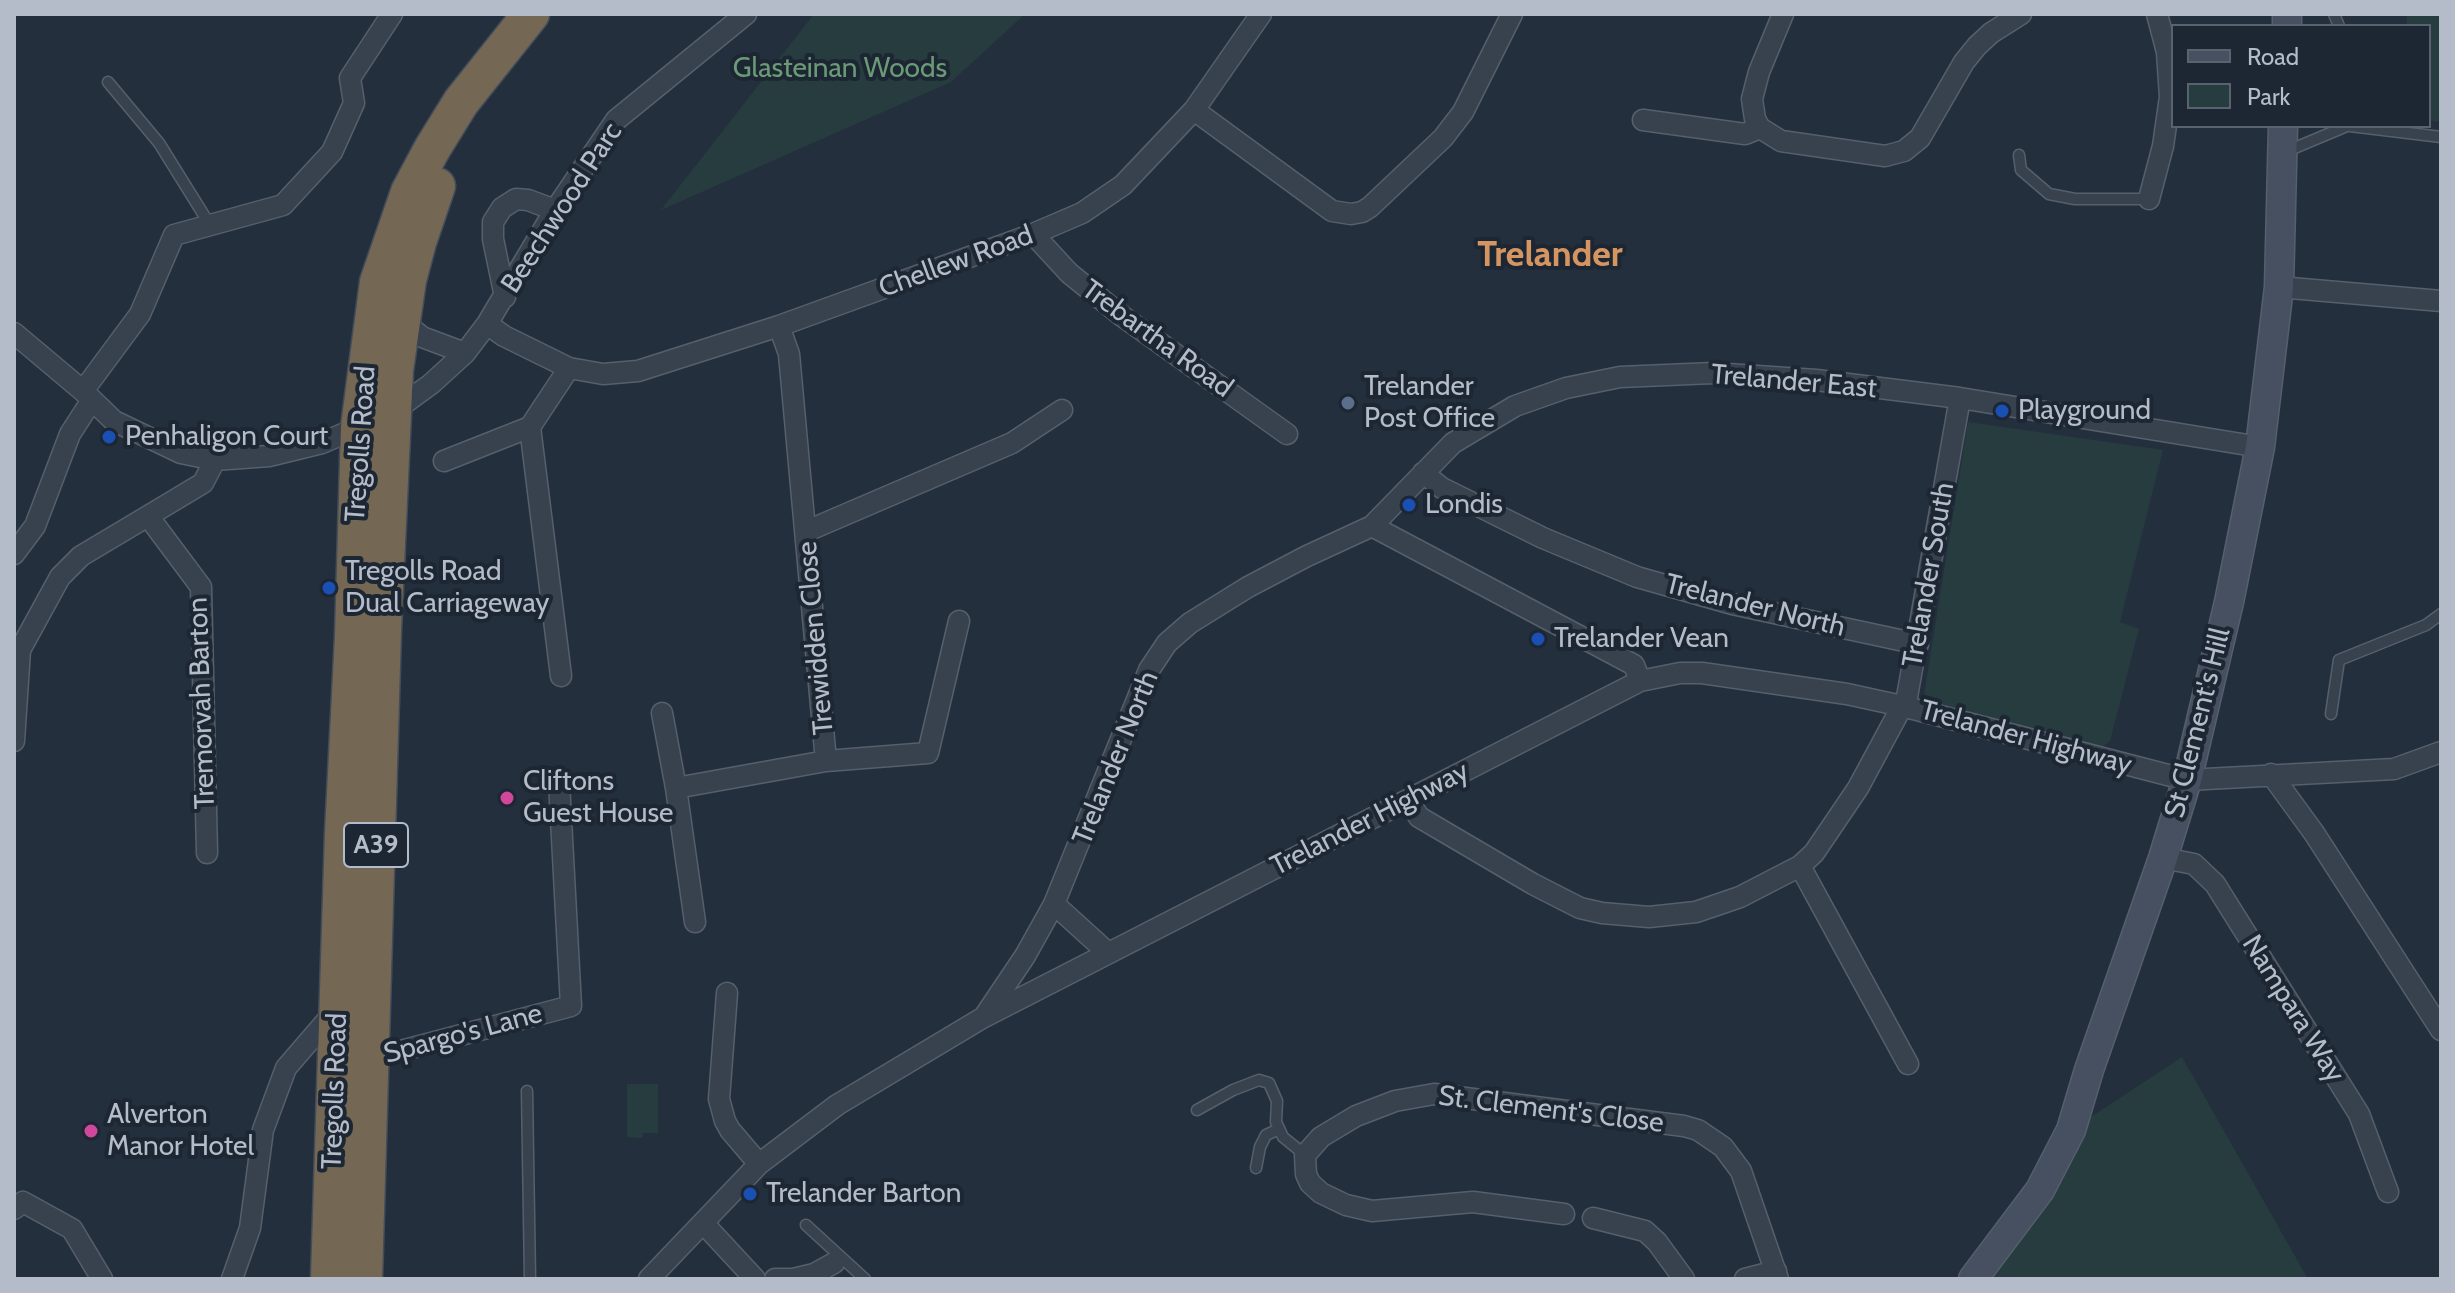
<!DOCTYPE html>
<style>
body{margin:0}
#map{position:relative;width:2455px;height:1293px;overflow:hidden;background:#242f3e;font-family:Cabin,sans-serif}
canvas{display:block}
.frame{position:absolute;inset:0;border:16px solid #b4bcc9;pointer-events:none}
.legend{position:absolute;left:2171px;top:24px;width:260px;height:104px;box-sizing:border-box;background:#1d2633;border:2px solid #59626f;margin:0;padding:10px 14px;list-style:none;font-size:24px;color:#b4bcc9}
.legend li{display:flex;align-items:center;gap:16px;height:40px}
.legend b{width:40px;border:2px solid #59626f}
</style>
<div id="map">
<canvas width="2455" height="1293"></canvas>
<div class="frame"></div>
<ul class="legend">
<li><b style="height:10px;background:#465061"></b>Road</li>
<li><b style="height:22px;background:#263c3f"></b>Park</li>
</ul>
</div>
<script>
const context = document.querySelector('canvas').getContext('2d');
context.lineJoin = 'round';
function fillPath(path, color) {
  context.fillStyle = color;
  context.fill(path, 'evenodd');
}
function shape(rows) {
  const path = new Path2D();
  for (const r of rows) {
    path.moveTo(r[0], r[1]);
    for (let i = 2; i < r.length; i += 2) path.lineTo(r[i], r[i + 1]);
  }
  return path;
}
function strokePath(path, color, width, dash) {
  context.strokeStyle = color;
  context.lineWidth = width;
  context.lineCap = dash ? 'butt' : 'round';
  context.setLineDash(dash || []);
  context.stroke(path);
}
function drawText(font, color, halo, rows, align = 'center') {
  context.font = font + ' Cabin,sans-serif';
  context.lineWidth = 8;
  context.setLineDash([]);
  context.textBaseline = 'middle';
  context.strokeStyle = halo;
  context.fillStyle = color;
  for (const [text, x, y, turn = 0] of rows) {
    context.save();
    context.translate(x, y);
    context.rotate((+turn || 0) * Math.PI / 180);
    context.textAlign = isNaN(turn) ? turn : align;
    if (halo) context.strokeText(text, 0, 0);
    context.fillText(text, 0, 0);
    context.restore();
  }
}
fillPath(shape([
 [814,14,1025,14,951,82,661,210],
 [2407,14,2441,14,2441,122,2429,120,2429,26,2406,26],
 [1968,422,2163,450,2120,622,2139,629,2110,741,2098,751,1922,707],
 [2182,1057,2308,1279,1973,1279,2071,1130],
 [627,1084,658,1084,658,1133,643,1133,642,1138,627,1137]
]), '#263c3f');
const lane = shape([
 [2334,14,2339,26],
 [108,82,159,143,210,225],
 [2350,126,2441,137],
 [2285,152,2347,126],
 [2019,155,2021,170,2049,194,2075,199,2149,199],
 [2331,714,2339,660,2426,625,2441,614],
 [527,1091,530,1279],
 [1197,1110,1233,1090,1259,1080,1269,1083,1277,1101,1276,1122,1283,1137,1305,1155],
 [1256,1168,1260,1147,1266,1135,1279,1129],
 [806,1225,865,1279]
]);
const street = shape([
 [1783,14,1759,72,1752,99,1755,119,1760,128,1781,141,1885,156,1904,151,1920,138,1964,62,1977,46,1991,33,2021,14],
 [1194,110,1332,211,1351,214,1362,212,1370,207,1443,138,1463,112,1512,14],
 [1643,120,1745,134,1760,128],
 [2149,199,2163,146,2170,97,2167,52,2157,14],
 [1033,234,1069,273,1122,316,1287,434],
 [2279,287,2441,301],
 [505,297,493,239,493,222,502,208,516,199,528,200,555,210],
 [401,320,422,337,465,353],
 [487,324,504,336,569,368,603,374,638,371,779,326,1033,234,1082,213,1123,185,1194,110,1261,14],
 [14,333,83,391,114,421,181,453,215,460,269,456,322,443,359,427,394,411,431,384,465,353,487,324,555,210,616,120,746,14],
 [83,391,140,314,174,235,283,205,332,152,354,103,350,78,392,14],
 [530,427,561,676],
 [444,461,530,427,569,368],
 [1423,473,1442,488,1543,538,1637,577,1732,604,1918,644],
 [1372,526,1634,665,1640,681],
 [807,531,1012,443,1062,410],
 [14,554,35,526,70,434,92,400],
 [662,713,676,788],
 [14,741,20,650,60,577,81,556,148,516],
 [826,761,928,753,959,621],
 [2271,774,2314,833,2441,1030],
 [1408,800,1419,817,1533,884,1580,908,1602,913,1649,917,1696,912,1740,897,1800,866,1814,853,1858,788,1907,697,1960,398],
 [207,853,201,587,148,516,203,483,215,460],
 [2163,858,2194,864,2215,884,2359,1114,2388,1192],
 [1800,866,1908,1064],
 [1054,904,1107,952],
 [695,922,676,788,826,761,789,354,779,326],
 [727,993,719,1099,725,1121,730,1130,759,1164],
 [986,1014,1025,956,1054,904,1149,670,1167,643,1190,623,1248,587,1307,556,1372,526,1453,443,1515,406,1566,388,1620,377,1713,373,1816,380,1960,398,2260,447],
 [370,1059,571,1006,559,782],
 [14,1209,23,1202,72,1229,102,1279],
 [1564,1214,1473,1202,1372,1211,1346,1205,1321,1193,1310,1183,1306,1174,1305,1155,1321,1137,1356,1116,1395,1101,1434,1094,1684,1126,1698,1130,1723,1147,1741,1171,1778,1279],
 [1593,1218,1645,1231,1657,1242,1684,1279],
 [704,1224,755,1279],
 [232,1279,250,1228,263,1130,286,1068,336,1010],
 [649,1279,759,1164,837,1105,984,1017,1640,681,1680,673,1702,673,1847,694,1902,706,2187,780,2394,769,2441,752],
 [775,1279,793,1279,814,1274,834,1263],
 [1745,1279,1776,1271]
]);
const secondary = shape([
 [2287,26,2287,14],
 [1973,1279,2040,1190,2071,1130,2089,1070,2163,858,2187,780,2229,602,2260,447,2279,287,2283,126]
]);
const highway = shape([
 [329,1279,343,833,353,636,359,427,378,282,409,192,432,149,461,102,531,14],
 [364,1279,383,631,395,370,408,280,418,242,437,186]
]);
strokePath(lane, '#565f6c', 13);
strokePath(street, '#565f6c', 23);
strokePath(secondary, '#565f6c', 31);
strokePath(highway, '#434c59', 39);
strokePath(lane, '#38414e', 10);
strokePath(street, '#38414e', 20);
strokePath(secondary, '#465061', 28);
strokePath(highway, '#746855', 36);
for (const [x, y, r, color] of [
 [1348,403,8,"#5c6f8a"],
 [2002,411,8,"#1a4fb4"],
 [109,437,8,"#1a4fb4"],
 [1409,505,8,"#1a4fb4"],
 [329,588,8,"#1a4fb4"],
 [1538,639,8,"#1a4fb4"],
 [507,798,8,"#d1479c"],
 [91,1131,8,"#d1479c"],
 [750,1194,8,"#1a4fb4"]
]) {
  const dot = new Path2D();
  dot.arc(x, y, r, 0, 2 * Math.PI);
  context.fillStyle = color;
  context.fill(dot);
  strokePath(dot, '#1d2633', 3);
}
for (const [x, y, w] of [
 [376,845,64]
]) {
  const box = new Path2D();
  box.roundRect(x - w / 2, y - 22, w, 44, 6);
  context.fillStyle = '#1d2633';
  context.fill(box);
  strokePath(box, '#b4bcc9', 2);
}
drawText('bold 26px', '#b4bcc9', null, [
 ["A39",376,845]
]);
drawText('28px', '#6b9a76', '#1d2633', [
 ["Glasteinan Woods",840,69]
]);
drawText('28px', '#b4bcc9', '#1d2633', [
 ["Beechwood Parc",562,208,-57],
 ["Chellew Road",956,262,-20],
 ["Trebartha Road",1157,339,36],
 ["Trelander East",1794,382,5],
 ["Tregolls Road",361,444,-86],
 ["Trelander South",1929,575,-80],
 ["Trelander North",1755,606,14],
 ["Trewidden Close",816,638,-95],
 ["Tremorvah Barton",202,703,-92],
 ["St Clement's Hill",2198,723,-76],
 ["Trelander Highway",2026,738,15],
 ["Trelander North",1116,758,-68],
 ["Trelander Highway",1370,819,-27],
 ["Nampara Way",2293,1009,58],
 ["Spargo's Lane",463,1034,-15],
 ["Tregolls Road",335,1091,-88],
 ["St. Clement's Close",1551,1110,7]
]);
drawText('28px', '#b4bcc9', '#1d2633', [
 ["Trelander",1364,387],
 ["Post Office",1364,419],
 ["Playground",2018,411],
 ["Penhaligon Court",125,437],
 ["Londis",1425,505],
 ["Tregolls Road",345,572],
 ["Dual Carriageway",345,604],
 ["Trelander Vean",1554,639],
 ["Cliftons",523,782],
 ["Guest House",523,814],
 ["Alverton",107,1115],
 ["Manor Hotel",107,1147],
 ["Trelander Barton",766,1194]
], 'left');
drawText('bold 36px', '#d59563', '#1d2633', [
 ["Trelander",1550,255]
]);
</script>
